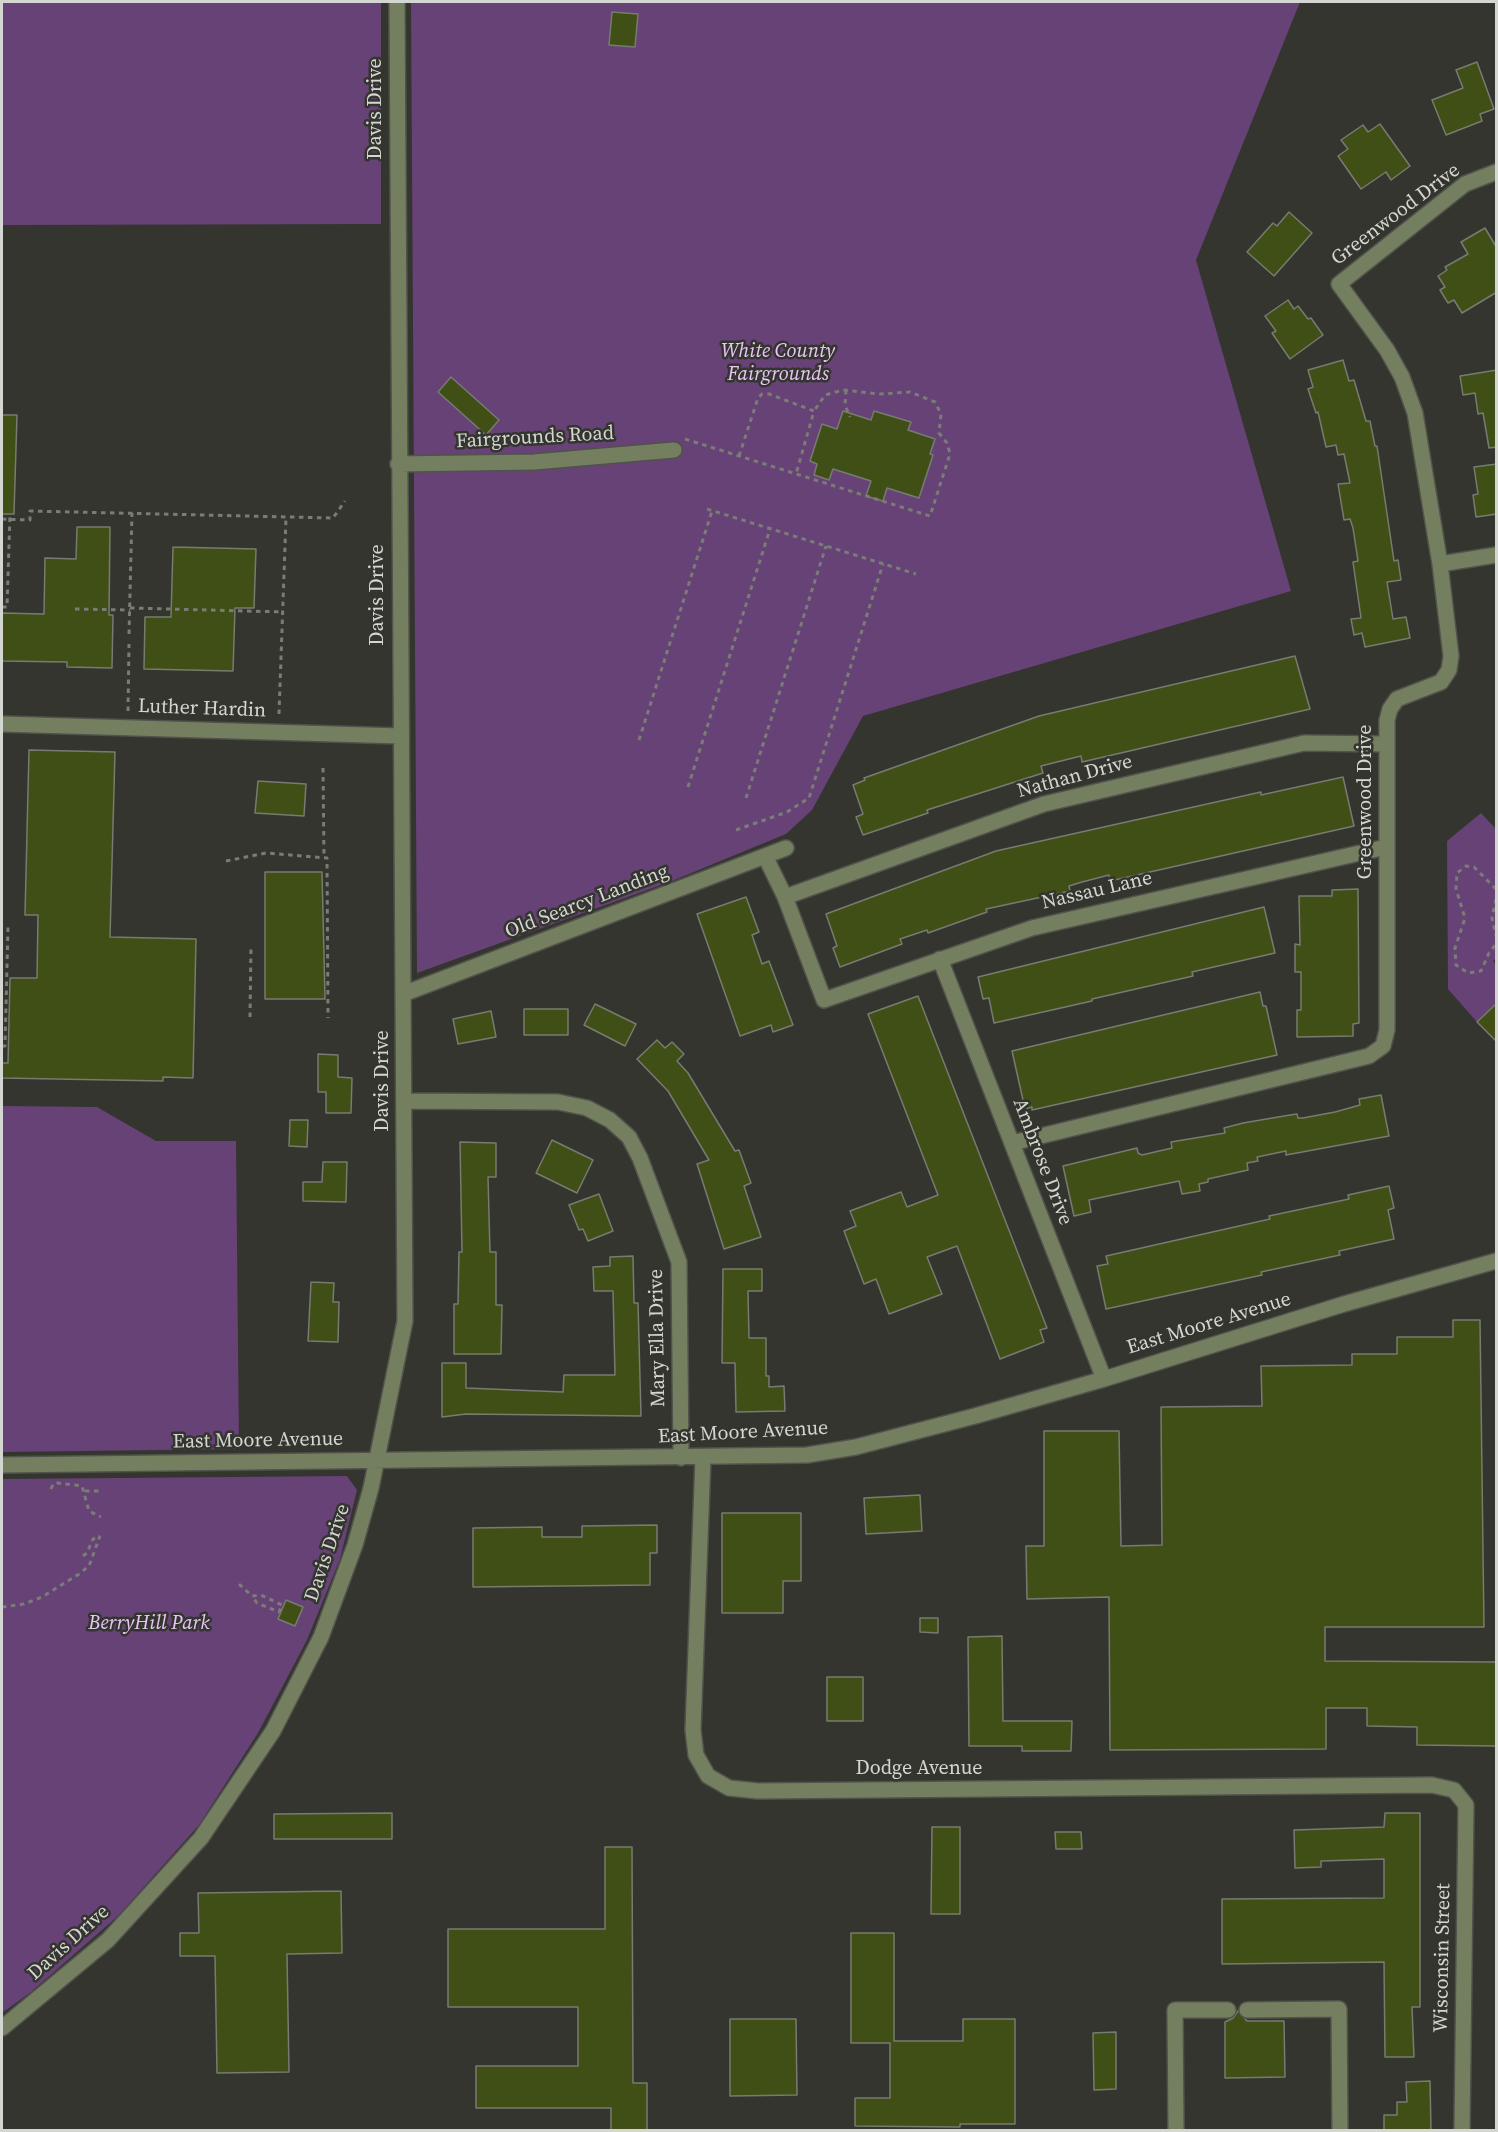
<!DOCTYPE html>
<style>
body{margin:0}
#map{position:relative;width:1498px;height:2132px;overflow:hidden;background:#33352e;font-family:"Source Serif 4",serif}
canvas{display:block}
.frame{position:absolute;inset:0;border:3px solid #d4d6d1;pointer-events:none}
</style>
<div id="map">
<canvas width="1498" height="2132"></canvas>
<div class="frame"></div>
</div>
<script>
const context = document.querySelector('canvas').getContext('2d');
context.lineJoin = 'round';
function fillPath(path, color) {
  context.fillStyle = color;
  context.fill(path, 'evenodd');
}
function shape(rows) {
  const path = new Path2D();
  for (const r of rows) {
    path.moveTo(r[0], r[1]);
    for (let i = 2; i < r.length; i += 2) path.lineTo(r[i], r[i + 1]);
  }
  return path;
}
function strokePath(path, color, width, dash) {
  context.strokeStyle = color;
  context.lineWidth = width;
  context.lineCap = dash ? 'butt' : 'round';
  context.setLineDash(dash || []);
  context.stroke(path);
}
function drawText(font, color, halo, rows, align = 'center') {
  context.font = font + ' "Source Serif 4",serif';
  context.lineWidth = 5;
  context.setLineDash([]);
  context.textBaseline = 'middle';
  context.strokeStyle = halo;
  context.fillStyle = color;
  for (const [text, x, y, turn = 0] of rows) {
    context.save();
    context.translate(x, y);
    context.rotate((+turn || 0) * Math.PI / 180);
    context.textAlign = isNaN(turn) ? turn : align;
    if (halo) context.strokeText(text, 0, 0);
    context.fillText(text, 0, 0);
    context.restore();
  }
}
fillPath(shape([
 [2,2,381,2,381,224,2,225],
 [411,2,1300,2,1196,260,1291,591,863,716,812,810,786,834,672,881,417,973],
 [1481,813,1496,829,1496,958,1493,961,1496,965,1496,1003,1477,1022,1448,989,1447,841],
 [2,1106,97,1107,156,1141,236,1141,239,1449,2,1452],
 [347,1476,357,1490,340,1559,307,1640,258,1733,199,1825,118,1916,31,1992,2,2013,2,1479]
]), '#674276');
const building = shape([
 [612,12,638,14,635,47,609,45,612,12],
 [1477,62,1494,109,1480,114,1482,121,1446,135,1432,100,1463,88,1456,70,1477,62],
 [1380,124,1410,166,1391,180,1386,172,1361,189,1338,156,1348,149,1341,140,1363,125,1368,132,1380,124],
 [1289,212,1312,233,1274,276,1247,252,1273,223,1277,226,1289,212],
 [1485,228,1497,248,1497,292,1462,313,1454,300,1448,303,1440,290,1445,287,1438,276,1447,270,1445,267,1468,254,1461,242,1485,228],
 [1288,300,1294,309,1298,306,1308,319,1311,318,1323,335,1290,359,1272,333,1276,331,1265,316,1288,300],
 [1343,360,1349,381,1354,380,1366,421,1370,421,1375,446,1377,446,1394,561,1398,560,1401,580,1387,582,1393,619,1406,617,1410,638,1365,647,1362,633,1354,635,1351,619,1361,618,1353,562,1358,561,1353,528,1350,519,1344,520,1338,484,1350,483,1344,454,1338,455,1336,445,1326,447,1318,412,1316,413,1308,389,1313,387,1308,370,1343,360],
 [1497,370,1497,447,1489,448,1483,413,1478,414,1475,393,1463,395,1460,376,1497,370],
 [451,377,499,420,486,435,438,392,451,377],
 [843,411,871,420,874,411,911,422,908,430,935,439,930,454,933,455,919,498,887,488,883,501,866,496,871,481,833,469,829,480,814,475,817,464,810,461,822,424,837,429,843,411],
 [2,415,17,415,14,514,2,514,2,415],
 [1497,464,1497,514,1476,517,1473,495,1478,494,1474,467,1497,464],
 [77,527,110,527,109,615,113,615,112,668,67,667,67,662,2,661,2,613,44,614,45,558,76,559,77,527],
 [173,547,256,549,254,608,235,608,233,671,144,669,145,617,171,617,173,547],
 [1295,656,1310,709,1082,762,1081,756,1041,766,1043,773,927,810,928,813,863,835,856,817,863,814,853,785,865,780,864,778,1039,716,1295,656],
 [29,750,115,752,110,937,196,939,193,1078,163,1077,163,1081,2,1078,2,1063,8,1063,10,978,37,978,38,915,25,915,29,750],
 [1343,777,1354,826,1110,881,1109,875,1082,882,1069,886,1070,891,986,909,987,912,928,933,927,930,900,939,902,944,840,967,833,948,837,946,826,914,996,851,1261,792,1261,795,1343,777],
 [258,781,306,784,304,816,255,813,258,781],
 [265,872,322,872,325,999,265,999,265,872],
 [1358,889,1359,1023,1353,1024,1353,1036,1297,1037,1297,1010,1301,1010,1301,972,1295,972,1295,944,1300,945,1299,896,1332,896,1332,890,1358,889],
 [746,897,759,932,752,935,762,964,769,961,793,1025,773,1032,771,1025,740,1036,697,914,746,897],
 [1264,907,1275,953,1192,972,1193,976,1092,999,1092,1001,994,1023,989,998,983,999,978,977,1264,907],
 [1260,992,1263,1006,1266,1006,1277,1055,1032,1110,1032,1107,1025,1109,1012,1051,1260,992],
 [918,996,1047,1328,1040,1330,1044,1342,1000,1359,957,1246,927,1257,942,1294,889,1314,876,1279,864,1284,844,1231,856,1226,850,1211,901,1192,907,1207,938,1195,868,1014,918,996],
 [1497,1003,1497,1042,1477,1022,1497,1003],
 [595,1004,636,1024,625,1046,584,1025,595,1004],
 [524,1009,568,1009,568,1035,524,1035,524,1009],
 [491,1011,496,1037,458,1044,453,1019,491,1011],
 [657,1040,665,1048,672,1042,684,1054,677,1061,688,1073,735,1151,739,1150,751,1183,744,1186,761,1237,724,1249,697,1164,709,1160,668,1091,637,1059,657,1040],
 [318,1054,338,1055,338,1077,352,1078,351,1113,326,1113,326,1092,318,1092,318,1054],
 [1381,1095,1389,1136,1286,1155,1286,1151,1257,1157,1258,1161,1247,1163,1248,1170,1208,1179,1208,1182,1199,1184,1200,1191,1182,1194,1179,1181,1089,1200,1091,1212,1074,1216,1063,1166,1137,1148,1138,1153,1142,1155,1172,1148,1171,1142,1225,1133,1224,1128,1243,1123,1290,1115,1297,1114,1298,1118,1303,1118,1335,1112,1360,1105,1359,1099,1381,1095],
 [290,1120,308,1120,307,1147,289,1146,290,1120],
 [552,1140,593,1160,577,1193,536,1173,552,1140],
 [460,1142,496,1143,496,1177,488,1177,490,1252,496,1252,496,1305,502,1305,501,1354,454,1354,454,1304,458,1304,459,1252,462,1252,460,1142],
 [323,1162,347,1162,346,1202,303,1201,303,1182,322,1182,323,1162],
 [1389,1186,1394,1208,1388,1210,1394,1239,1339,1251,1340,1255,1261,1272,1262,1275,1106,1309,1097,1266,1108,1264,1106,1256,1270,1219,1269,1216,1349,1199,1348,1195,1389,1186],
 [599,1194,613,1231,588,1241,583,1229,579,1230,569,1205,599,1194],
 [633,1256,634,1303,638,1303,641,1416,466,1414,442,1417,442,1363,466,1363,466,1388,563,1392,564,1375,615,1375,613,1291,594,1291,593,1267,610,1266,610,1257,633,1256],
 [723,1269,762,1269,762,1291,748,1291,749,1338,766,1338,766,1376,769,1376,769,1387,784,1386,785,1411,736,1412,735,1363,722,1363,723,1269],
 [311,1282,334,1283,333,1302,339,1302,338,1342,308,1341,311,1282],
 [1453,1320,1480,1320,1484,1627,1325,1627,1325,1661,1497,1662,1497,1746,1417,1745,1417,1727,1367,1726,1367,1708,1326,1708,1326,1749,1110,1750,1109,1597,1027,1599,1026,1546,1044,1546,1044,1431,1119,1431,1121,1546,1162,1545,1161,1407,1262,1406,1261,1366,1352,1365,1352,1354,1397,1354,1397,1337,1453,1337,1453,1320],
 [920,1495,922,1531,866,1534,864,1498,920,1495],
 [722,1513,801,1513,801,1581,783,1581,783,1613,722,1613,722,1513],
 [657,1525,657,1553,650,1553,650,1585,473,1587,473,1528,542,1527,542,1537,582,1537,582,1526,657,1525],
 [286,1600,303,1607,295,1626,278,1619,286,1600],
 [920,1618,938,1618,938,1633,920,1632,920,1618],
 [1002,1636,1003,1721,1072,1721,1071,1751,1022,1751,1022,1746,969,1746,968,1637,1002,1636],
 [827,1677,863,1677,863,1721,827,1721,827,1677],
 [392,1813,392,1839,274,1839,274,1814,392,1813],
 [1385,1813,1420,1813,1420,2007,1412,2007,1414,2057,1385,2057,1384,1962,1222,1964,1222,1899,1384,1898,1384,1859,1321,1861,1321,1867,1295,1868,1294,1830,1384,1827,1385,1813],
 [932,1827,960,1827,960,1914,931,1914,932,1827],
 [1055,1832,1081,1832,1082,1849,1056,1849,1055,1832],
 [605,1847,632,1847,633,2083,647,2083,647,2130,611,2130,611,2108,476,2108,476,2066,578,2066,578,2007,448,2007,448,1929,605,1929,605,1847],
 [341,1891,342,1953,287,1954,289,2072,217,2073,215,1956,180,1956,180,1933,199,1933,198,1893,341,1891],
 [851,1933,894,1933,894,2041,963,2041,963,2019,1015,2019,1015,2124,960,2124,960,2127,855,2126,855,2098,890,2098,890,2043,851,2043,851,1933],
 [1238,2011,1247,2021,1284,2021,1285,2077,1225,2078,1225,2022,1233,2018,1238,2011],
 [730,2019,796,2019,797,2095,730,2096,730,2019],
 [1116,2032,1116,2089,1094,2090,1093,2033,1116,2032],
 [1430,2081,1431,2130,1384,2130,1384,2115,1397,2115,1397,2102,1407,2102,1406,2082,1430,2081]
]);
fillPath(building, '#404f16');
strokePath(building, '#787b72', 1.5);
const minor = shape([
 [398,464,534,462,674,450],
 [1440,564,1496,555],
 [2,724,400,736],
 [765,856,785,897,824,1000,1032,928,1386,847],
 [785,897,1044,804,1304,743,1386,744],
 [940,959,1104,1379],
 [403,994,786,848],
 [404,1101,558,1102,587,1108,610,1120,629,1137,640,1158,679,1262,681,1458],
 [1012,1143,1369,1056,1383,1046,1387,1030,1387,720,1390,709,1397,699,1441,682,1449,670,1451,656,1440,564,1415,413,1402,377,1387,350,1339,284,1465,184,1496,172],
 [703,1458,693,1730,696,1755,708,1776,729,1788,758,1791,1432,1785,1454,1790,1466,1805,1462,2130],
 [2,1465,807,1455,856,1447,975,1416,1104,1379,1344,1304,1496,1261],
 [1247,2010,1339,2009,1340,2130],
 [2,2028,108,1940,201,1838,273,1731,321,1637,355,1545,371,1488,405,1321,397,2],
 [1176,2130,1175,2010,1228,2010]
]);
strokePath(minor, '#50524b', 18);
strokePath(shape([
 [846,390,845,405,850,417],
 [685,439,930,516,950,454,947,443,939,433,941,414,935,402,910,392,880,394,843,390,825,395,814,411],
 [739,456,758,398,762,394,769,394,814,411,796,474],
 [707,509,916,574],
 [2,519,30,520,30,511,333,518,345,501],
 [2,607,7,607,10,514],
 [130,608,284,612],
 [75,609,130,610],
 [129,634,132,513],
 [128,711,129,644],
 [279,714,286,518],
 [639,740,712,511],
 [323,768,324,858],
 [688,787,770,529],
 [746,798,826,546],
 [736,830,787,812,809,798,883,564],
 [226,861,266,853,327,858,328,1018],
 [1496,889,1474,867,1466,866,1457,873,1456,889,1465,918,1455,948,1456,965,1468,973,1481,971,1489,953,1496,944],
 [1496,899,1492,918,1496,936],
 [250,1017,251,945],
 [2,1046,5,1046,8,926],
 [51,1489,53,1484,58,1483,82,1486,89,1511,101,1517],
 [85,1491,102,1491],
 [83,1556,87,1553,93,1539,100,1536],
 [239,1584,252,1596,261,1595,282,1605,279,1612,257,1603,252,1596],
 [2,1607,24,1604,42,1597,79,1574,89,1566,100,1536]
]), '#7a7c76', 3, [4.5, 4.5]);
strokePath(minor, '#747f60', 15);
drawText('20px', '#d4d6d1', '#33352e', [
 ["Davis Drive",376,109,-90],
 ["Greenwood Drive",1396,215,-37],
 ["Fairgrounds Road",535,438,-3],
 ["Davis Drive",378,595,-90],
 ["Luther Hardin",202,709,2],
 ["Nathan Drive",1075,777,-15],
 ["Greenwood Drive",1366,802,-90],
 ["Nassau Lane",1097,891,-13],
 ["Old Searcy Landing",587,902,-21],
 ["Davis Drive",383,1081,-90],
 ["Ambrose Drive",1042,1162,69],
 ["East Moore Avenue",1209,1324,-17],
 ["Mary Ella Drive",658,1338,-91],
 ["East Moore Avenue",743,1433,-3],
 ["East Moore Avenue",258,1441,-1],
 ["Davis Drive",328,1553,-71],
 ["Dodge Avenue",919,1769],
 ["Davis Drive",69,1943,-42],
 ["Wisconsin Street",1443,1958,-89]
]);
drawText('italic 20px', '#e9c5f8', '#33352e', [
 ["White County",778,352],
 ["Fairgrounds",778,375],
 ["BerryHill Park",149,1624]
]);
</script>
